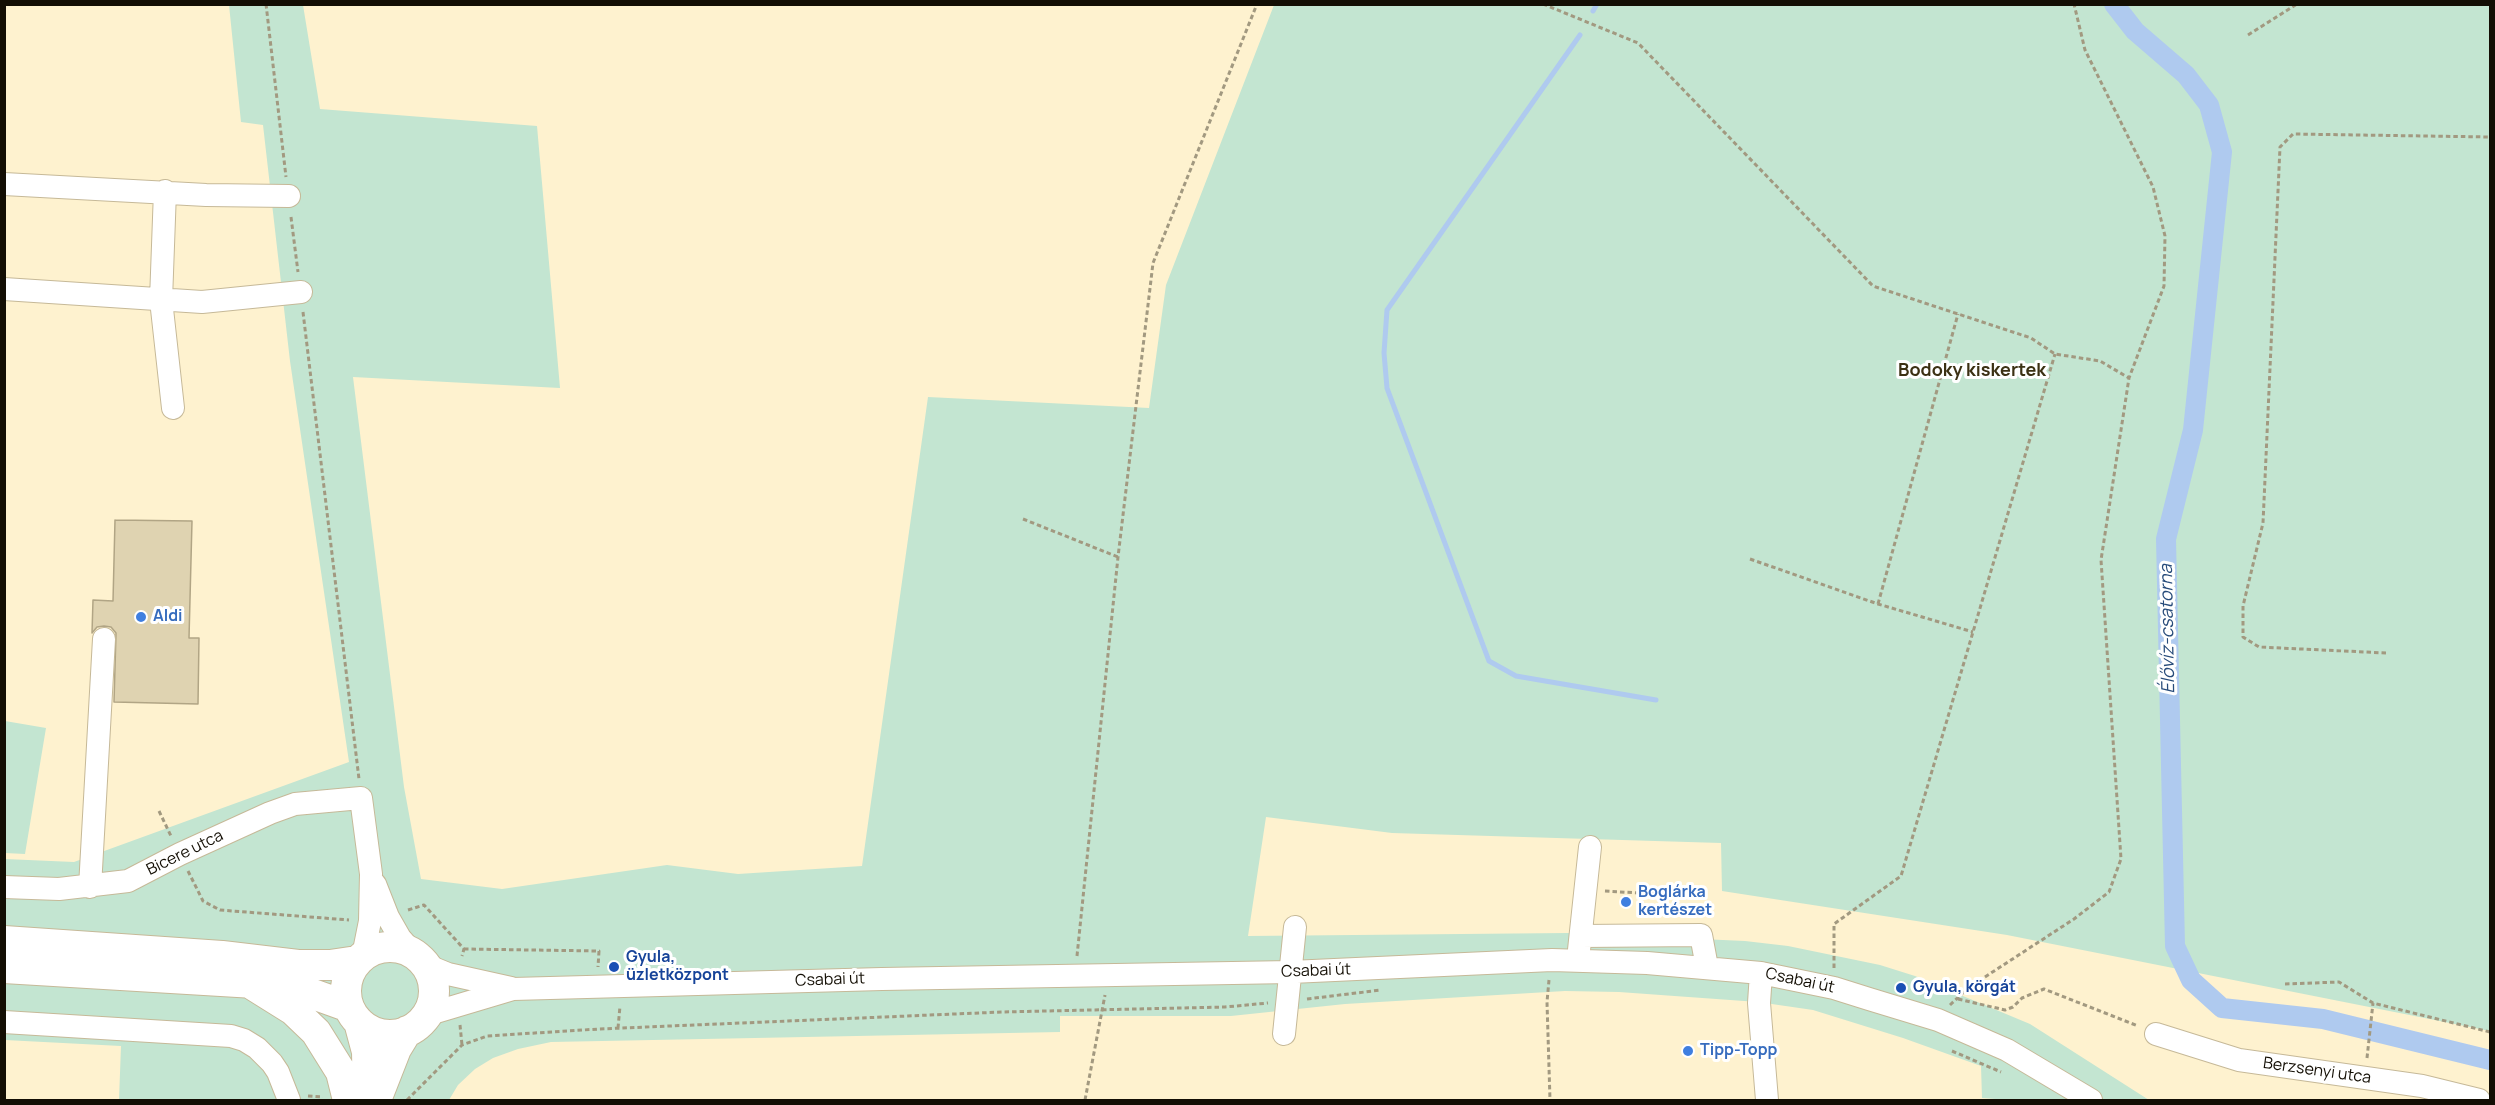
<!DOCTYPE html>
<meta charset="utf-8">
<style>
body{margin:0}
#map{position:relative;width:2495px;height:1105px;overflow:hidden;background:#fef2cf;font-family:Manrope,sans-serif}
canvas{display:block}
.frame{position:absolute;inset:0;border:6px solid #130e04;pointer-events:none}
</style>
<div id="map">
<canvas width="2495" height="1105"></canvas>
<div class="frame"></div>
</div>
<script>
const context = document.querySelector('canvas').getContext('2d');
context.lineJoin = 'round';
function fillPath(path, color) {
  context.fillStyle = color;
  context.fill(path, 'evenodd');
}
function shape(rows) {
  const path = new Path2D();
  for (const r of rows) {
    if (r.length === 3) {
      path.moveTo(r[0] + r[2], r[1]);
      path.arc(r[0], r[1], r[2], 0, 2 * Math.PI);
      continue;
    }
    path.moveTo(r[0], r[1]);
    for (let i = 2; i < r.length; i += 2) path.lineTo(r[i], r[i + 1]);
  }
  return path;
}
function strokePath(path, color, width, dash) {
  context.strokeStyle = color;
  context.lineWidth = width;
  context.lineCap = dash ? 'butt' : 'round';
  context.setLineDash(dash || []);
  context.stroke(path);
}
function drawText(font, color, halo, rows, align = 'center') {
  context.font = font + ' Manrope,sans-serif';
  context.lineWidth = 6;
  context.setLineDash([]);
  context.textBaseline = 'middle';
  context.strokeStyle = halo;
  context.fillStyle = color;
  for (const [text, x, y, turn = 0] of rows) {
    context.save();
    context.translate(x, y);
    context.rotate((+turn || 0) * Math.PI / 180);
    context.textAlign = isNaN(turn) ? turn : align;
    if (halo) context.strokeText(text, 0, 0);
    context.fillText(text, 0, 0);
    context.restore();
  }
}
fillPath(shape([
 [229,5,303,5,320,109,537,126,560,388,353,377,404,787,421,879,502,889,667,865,738,874,862,866,928,397,1149,408,1166,285,1274,5,2490,5,2490,1031,2007,935,1722,891,1721,843,1392,833,1266,817,1248,936,1568,933,1745,941,1788,946,1880,965,1915,976,2030,1024,2149,1100,2009,1100,1982,1098,1981,1066,1903,1038,1813,1010,1758,1002,1619,992,1565,991,1345,1004,1231,1016,1060,1016,1060,1032,551,1042,518,1049,493,1058,475,1069,458,1085,449,1100,119,1100,121,1046,5,1040,5,859,74,862,349,762,290,361,263,125,241,122],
 [5,721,46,728,25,854,5,853]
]), '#c3e5d1');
strokePath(shape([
 [1593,11,1597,4],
 [1580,35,1387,310,1384,353,1387,388,1489,661,1516,676,1656,700]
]), '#afcaef', 5);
strokePath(shape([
 [2114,4,2135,31,2186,75,2209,105,2222,152,2193,430,2166,539,2175,946,2191,980,2222,1008,2323,1019,2490,1060]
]), '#afcaef', 20);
const building = shape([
 [115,520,192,521,189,638,199,638,198,704,114,702,116,633,111,627,104,626,97,627,92,633,93,600,113,601,115,520]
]);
fillPath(building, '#dfd3b1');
strokePath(building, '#b1a585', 1.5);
const minor = shape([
 [4,184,206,195,289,196],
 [165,191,161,300,173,408],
 [4,289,202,302,301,292],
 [375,884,388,917,400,938,414,954],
 [4,887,59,889,128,881,180,854,270,813,295,804,361,798,371,874,370,921,363,956],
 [90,887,104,639],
 [1581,936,1701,935,1707,967],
 [1579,950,1590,847],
 [426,965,448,974,511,988],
 [1761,973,1759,1003,1767,1100],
 [426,1015,513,989,882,979,1291,972,1552,960,1647,963,1761,973,1834,988,1869,999,1938,1020,2007,1050,2091,1100],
 [4,1022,231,1036,244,1040,257,1048,272,1063,278,1072,289,1100],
 [1284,1034,1295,927],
 [2156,1034,2239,1060,2422,1086,2479,1100]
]);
const major = shape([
 [4,941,222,956,298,965,330,965,357,961],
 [390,991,44],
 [4,968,288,985,349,1007],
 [253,985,293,1010,316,1032,341,1072,348,1100],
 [359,1022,367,1052,368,1100],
 [376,1100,396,1049,407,1031]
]);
strokePath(minor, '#c6b998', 24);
strokePath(major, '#c6b998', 32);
strokePath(shape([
 [266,4,286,177],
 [1543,4,1638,43,1873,286,2031,338,2055,354,2100,361,2129,378],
 [2248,35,2297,4],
 [291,217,298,272],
 [303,312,359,779],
 [1023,519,1118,557],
 [1750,559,1878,604,1973,632],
 [1878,604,1958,314],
 [2386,653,2259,647,2243,637,2243,606,2263,523,2280,147,2293,134,2490,137],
 [159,811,171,836],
 [188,871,203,901,220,910,349,920],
 [1605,891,1706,897],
 [408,910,424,905,464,949,462,956],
 [464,949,599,951,598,967],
 [1077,956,1118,557,1153,263,1257,4],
 [1834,968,1834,924,1901,876,2055,354],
 [1549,980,1547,1002,1550,1100],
 [2285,984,2339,982,2373,1003,2490,1032],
 [1307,999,1381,990],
 [1958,999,2005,1010,2013,1007,2022,998,2044,989,2138,1026],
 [1950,1005,1968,988,2074,919,2109,892,2121,859,2101,560,2129,378,2164,286,2165,236,2153,187,2085,50,2074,4],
 [460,1025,462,1045],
 [618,1028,620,1006],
 [1952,1051,2001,1072],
 [2367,1058,2373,1003],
 [308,1096,323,1097],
 [407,1100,462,1045,487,1036,599,1029,1002,1012,1225,1007,1268,1003],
 [1085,1100,1105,995]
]), '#a29980', 3, [4.5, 3]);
strokePath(minor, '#fff', 22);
strokePath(major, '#fff', 30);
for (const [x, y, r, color] of [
 [141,617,6,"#3f7fe0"],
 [1626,902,6,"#3f7fe0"],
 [614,967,6,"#1a4fb4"],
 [1901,988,6,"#1a4fb4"],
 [1688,1051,6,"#3f7fe0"]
]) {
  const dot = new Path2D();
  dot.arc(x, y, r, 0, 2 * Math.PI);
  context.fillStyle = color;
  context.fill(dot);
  strokePath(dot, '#fff', 2);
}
drawText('bold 16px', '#366cbe', '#fff', [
 ["Aldi",153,617],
 ["Boglárka",1638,893],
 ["kertészet",1638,911],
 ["Tipp-Topp",1700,1051]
], 'left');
drawText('16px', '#130e04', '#fff', [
 ["Bicere utca",185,853,-26],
 ["Csabai út",1316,971,-2],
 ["Csabai út",830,980,-2],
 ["Csabai út",1800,981,12],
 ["Berzsenyi utca",2317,1071,8]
]);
drawText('bold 16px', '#164399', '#fff', [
 ["Gyula,",626,958],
 ["üzletközpont",626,976],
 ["Gyula, körgát",1913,988]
], 'left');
drawText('bold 18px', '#3c3114', '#fff', [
 ["Bodoky kiskertek",1972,371]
]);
drawText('italic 18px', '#274b7a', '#fff', [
 ["Élővíz-csatorna",2168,629,-91]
]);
</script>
